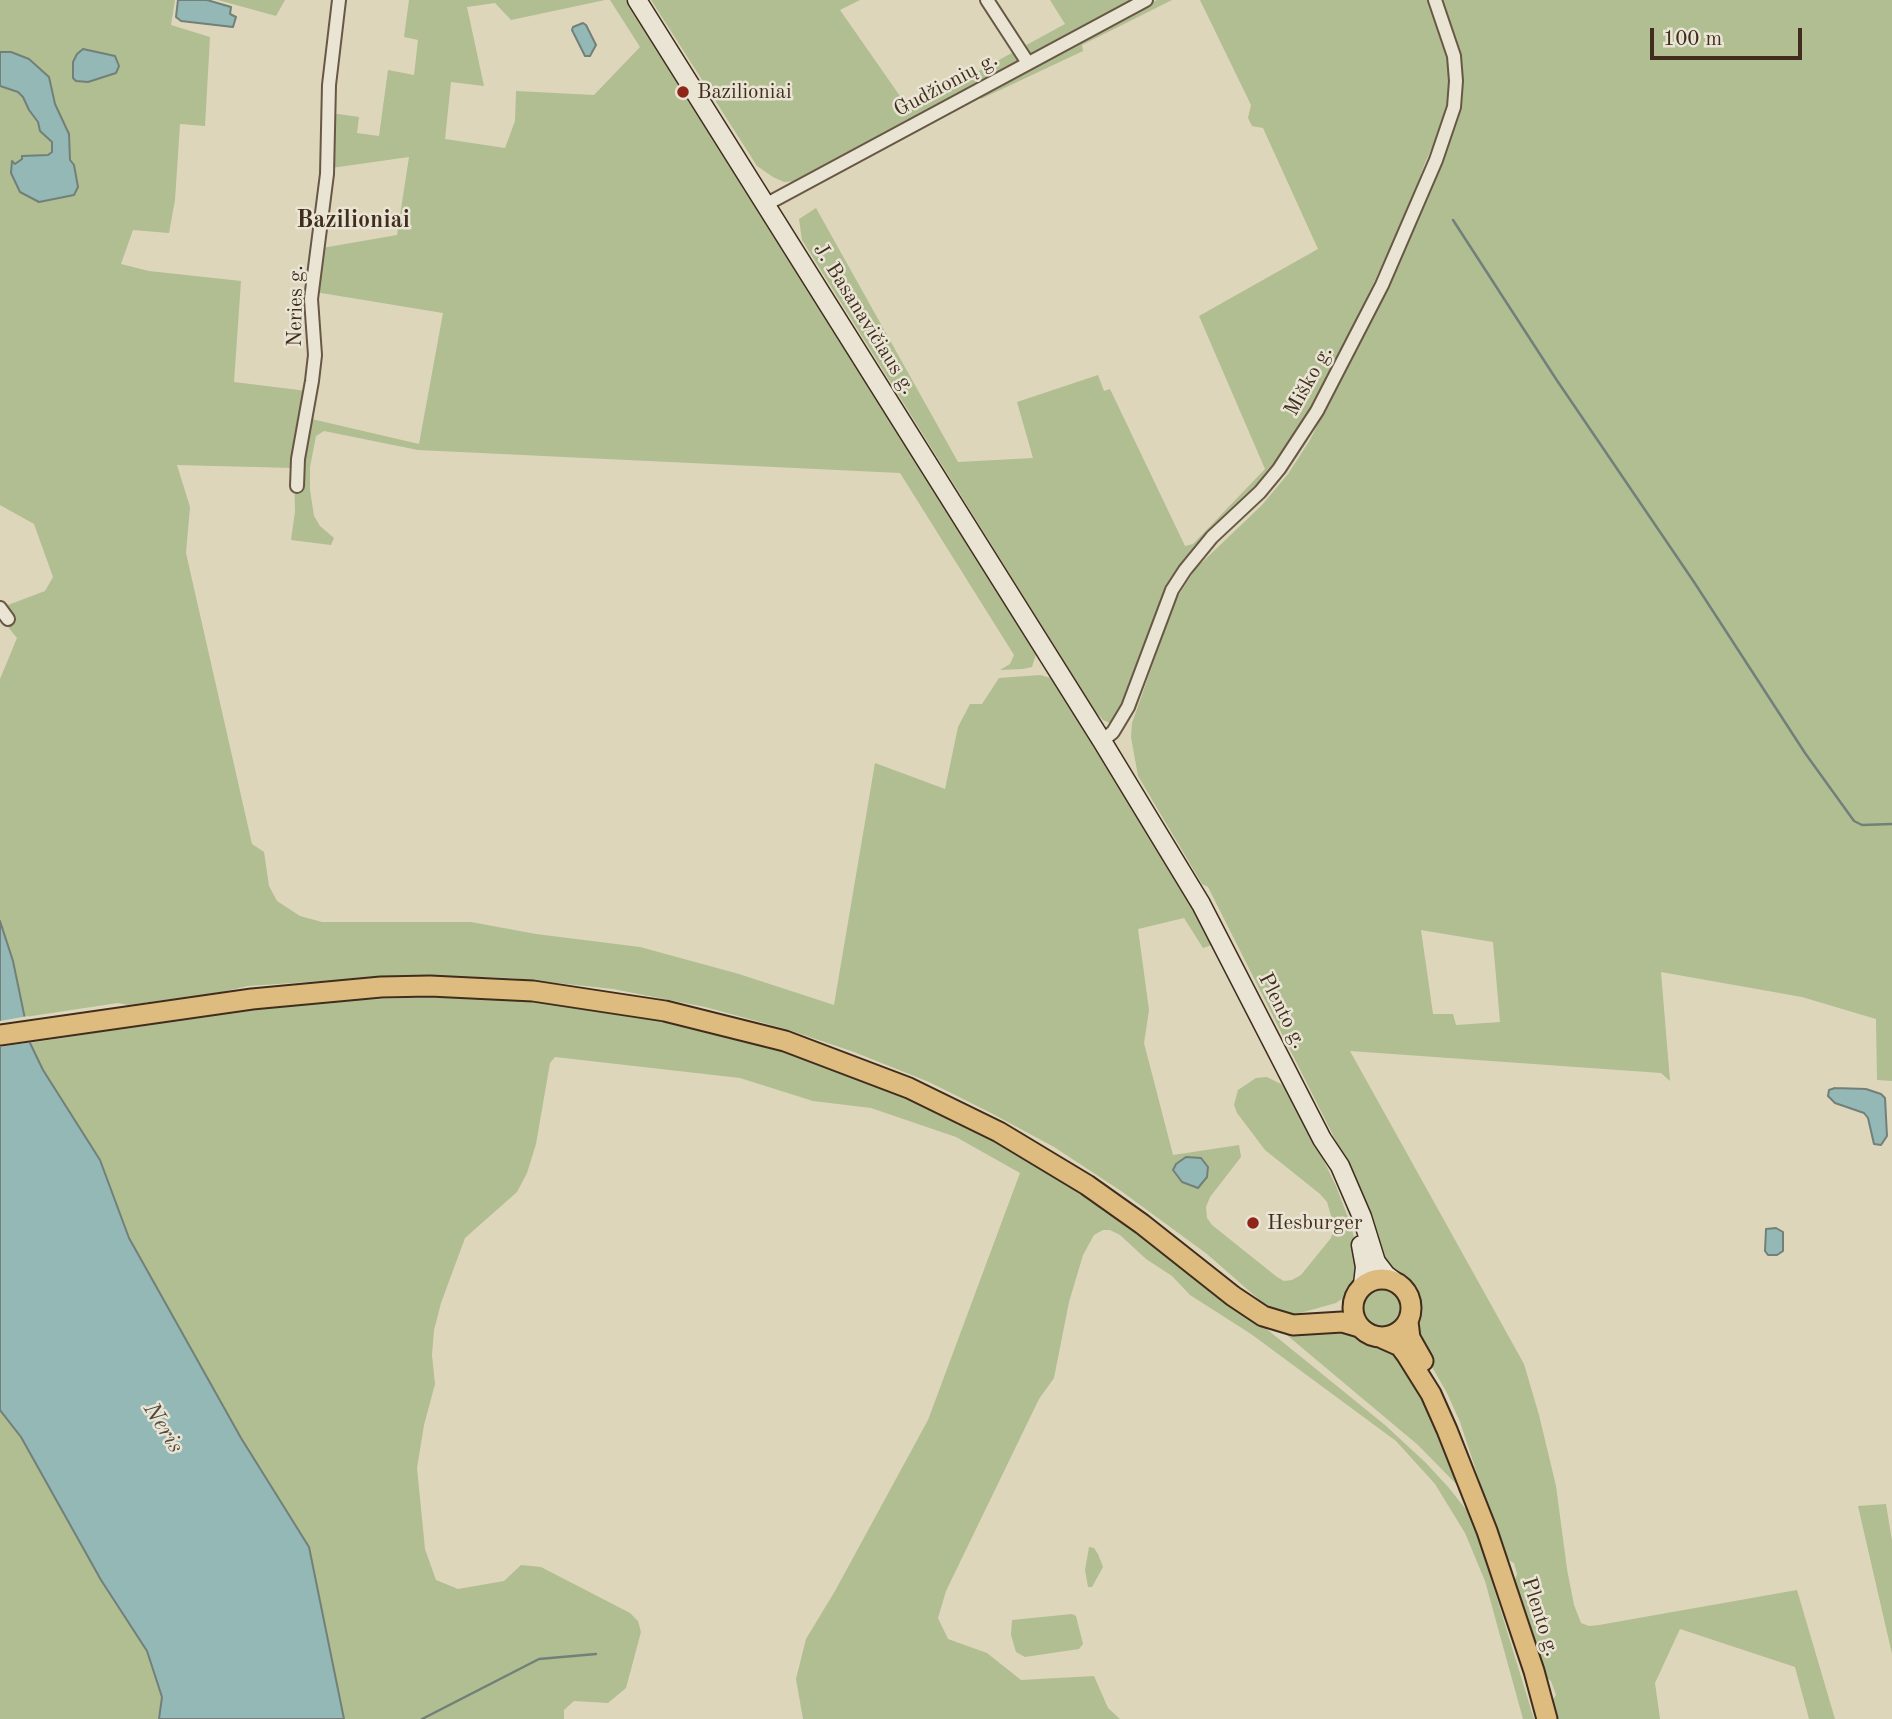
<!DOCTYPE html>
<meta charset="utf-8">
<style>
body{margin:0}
#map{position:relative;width:1892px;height:1719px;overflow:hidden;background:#ddd6bb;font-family:"Old Standard TT",serif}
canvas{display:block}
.scale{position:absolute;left:1650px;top:28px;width:152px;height:32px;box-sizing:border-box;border:4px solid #412d1e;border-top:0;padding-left:9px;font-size:21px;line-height:24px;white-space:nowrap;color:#412d1e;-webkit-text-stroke:5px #e9e4d3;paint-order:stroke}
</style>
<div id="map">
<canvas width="1892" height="1719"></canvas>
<div class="scale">100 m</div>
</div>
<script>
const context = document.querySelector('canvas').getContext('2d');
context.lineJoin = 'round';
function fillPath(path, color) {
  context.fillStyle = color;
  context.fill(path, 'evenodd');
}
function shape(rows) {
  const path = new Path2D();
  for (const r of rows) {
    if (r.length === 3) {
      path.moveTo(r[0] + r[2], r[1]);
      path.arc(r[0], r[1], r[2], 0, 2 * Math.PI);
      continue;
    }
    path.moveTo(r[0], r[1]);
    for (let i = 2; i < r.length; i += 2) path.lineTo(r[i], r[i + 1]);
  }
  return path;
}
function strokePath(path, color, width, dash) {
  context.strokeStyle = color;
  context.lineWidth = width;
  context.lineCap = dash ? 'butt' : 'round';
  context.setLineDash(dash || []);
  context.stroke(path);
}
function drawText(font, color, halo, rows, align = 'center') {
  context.font = font + ' "Old Standard TT",serif';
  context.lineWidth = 5;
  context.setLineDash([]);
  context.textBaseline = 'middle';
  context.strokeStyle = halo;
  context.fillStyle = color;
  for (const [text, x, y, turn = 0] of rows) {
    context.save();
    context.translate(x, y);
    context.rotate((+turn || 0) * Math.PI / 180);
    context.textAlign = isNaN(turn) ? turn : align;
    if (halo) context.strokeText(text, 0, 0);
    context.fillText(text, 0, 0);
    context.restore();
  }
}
fillPath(shape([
 [0,0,175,0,171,25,210,37,205,126,180,124,175,200,169,233,133,230,121,264,149,271,241,281,234,382,307,391,303,417,419,444,443,313,315,292,322,248,397,235,409,157,331,168,331,113,359,117,357,133,379,136,388,70,414,75,418,40,404,37,409,0,605,0,511,20,495,3,467,7,484,86,451,82,445,139,505,148,515,121,516,91,594,95,640,47,610,0,627,0,1036,654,1032,667,1023,669,1000,670,1010,664,1014,655,900,473,418,450,324,431,316,436,310,467,310,490,314,516,320,526,334,538,331,545,291,540,295,512,294,468,177,465,190,507,186,553,252,844,264,852,269,886,277,901,300,916,322,922,471,922,536,934,640,947,739,974,834,1005,875,763,945,789,958,727,970,704,982,704,999,678,1040,675,1051,678,1115,777,1215,944,1203,948,1184,918,1138,929,1149,1010,1144,1043,1173,1155,1239,1145,1241,1157,1210,1197,1206,1207,1207,1218,1212,1225,1277,1277,1284,1281,1292,1280,1301,1275,1331,1238,1334,1226,1327,1202,1320,1194,1265,1150,1237,1113,1234,1105,1238,1090,1256,1078,1267,1077,1281,1084,1293,1097,1336,1186,1349,1220,1360,1258,1358,1279,1346,1296,1336,1303,1293,1315,1280,1313,1264,1304,1207,1254,1121,1191,1054,1147,991,1113,929,1082,854,1052,786,1029,705,1007,613,989,511,978,411,975,248,986,222,992,128,1005,118,1003,25,1017,13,961,0,921,0,679,17,638,0,617,0,608,45,591,53,577,34,524,0,505,0,86,19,92,23,97,29,110,38,122,40,131,52,142,52,152,48,155,23,156,23,159,14,165,11,173,15,180,78,187,74,165,70,160,69,134,55,104,49,77,11,52,0,52],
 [218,0,285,0,276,16],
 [651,0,860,0,840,10,909,109,1065,24,1050,0,1133,0,797,181,784,182,773,177,757,166],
 [1157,0,1172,0,1082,45,1083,51,981,99,980,93],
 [1200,0,1430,0,1445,43,1450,72,1450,97,1444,121,1425,163,1407,212,1343,348,1317,398,1269,474,1252,492,1224,516,1188,558,1170,584,1160,605,1122,709,1110,723,1103,720,1095,711,802,240,799,219,816,208,958,462,1033,458,1017,402,1098,375,1104,391,1110,389,1185,546,1193,544,1265,469,1199,316,1318,249,1263,128,1252,126,1248,118,1251,105],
 [1440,0,1892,0,1892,1081,1877,1080,1876,1019,1802,997,1661,972,1670,1081,1661,1073,1350,1051,1524,1364,1539,1415,1556,1486,1567,1569,1574,1605,1581,1623,1589,1626,1599,1625,1797,1590,1835,1719,1809,1719,1795,1667,1680,1629,1655,1683,1660,1719,1555,1719,1550,1704,1556,1695,1551,1681,1542,1674,1514,1583,1517,1574,1514,1563,1505,1558,1460,1422,1447,1393,1416,1339,1414,1331,1418,1313,1418,1302,1413,1290,1406,1282,1384,1267,1347,1163,1208,887,1202,884,1138,776,1131,737,1132,723,1175,601,1196,568,1262,505,1288,474,1310,440,1366,329,1447,148,1457,118,1460,98],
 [1421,930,1493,942,1500,1022,1456,1025,1453,1014,1433,1014],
 [429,997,505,999,579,1007,674,1022,789,1052,921,1104,970,1127,1053,1174,1121,1221,1196,1280,1258,1322,1385,1425,1426,1463,1449,1488,1472,1517,1534,1719,1523,1719,1485,1581,1465,1533,1435,1484,1396,1441,1251,1334,1190,1295,1172,1276,1146,1259,1120,1235,1110,1230,1103,1230,1094,1235,1083,1255,1069,1302,1054,1378,1039,1399,946,1591,938,1618,948,1639,987,1653,1021,1680,1094,1676,1108,1708,1120,1719,803,1719,796,1679,806,1639,835,1591,928,1420,1020,1173,956,1137,871,1108,813,1101,740,1078,555,1057,550,1063,536,1144,527,1173,517,1192,465,1238,441,1303,434,1330,432,1355,435,1384,424,1425,417,1468,425,1549,436,1580,458,1589,504,1581,521,1565,541,1567,630,1613,638,1621,641,1632,626,1688,608,1703,574,1701,564,1710,564,1719,344,1719,309,1547,241,1438,129,1238,100,1160,43,1070,30,1043,285,1003],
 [1382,1309,21],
 [1282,1331,1352,1331,1360,1339,1368,1342,1386,1345,1408,1362,1465,1493,1418,1445],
 [0,1410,21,1437,101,1580,147,1651,162,1697,159,1719,0,1719],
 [1886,1504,1892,1541,1892,1654,1858,1506],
 [1089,1547,1094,1548,1098,1554,1103,1567,1092,1587,1088,1587,1085,1570],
 [1072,1614,1076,1616,1083,1644,1079,1649,1025,1657,1016,1652,1011,1635,1012,1620]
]), '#b0be91');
const water = shape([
 [178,0,207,0,231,7,230,14,236,17,233,27,181,21,176,17,178,0],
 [583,23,586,25,596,45,590,56,585,56,572,30,573,27,583,23],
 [83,49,115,56,119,66,116,73,88,82,76,81,73,78,73,62,77,54,83,49],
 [0,52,11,52,29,59,49,77,55,104,69,134,70,160,74,165,78,187,74,195,39,202,20,192,11,173,12,161,15,164,22,159,22,156,48,155,52,152,52,142,40,131,38,122,29,110,23,97,18,92,0,86,0,52],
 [0,921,13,961,30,1043,43,1070,100,1160,129,1238,241,1438,309,1547,344,1719,159,1719,162,1697,147,1651,101,1580,21,1437,0,1410,0,921],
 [1835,1088,1866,1089,1881,1094,1885,1098,1887,1136,1881,1145,1874,1144,1868,1118,1864,1113,1835,1103,1828,1096,1829,1090,1835,1088],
 [1186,1157,1201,1158,1208,1167,1207,1177,1198,1188,1182,1182,1173,1170,1176,1164,1186,1157],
 [1776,1228,1783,1232,1783,1251,1777,1255,1768,1255,1765,1251,1766,1229,1776,1228]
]);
fillPath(water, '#93b8b6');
strokePath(water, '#728079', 2);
fillPath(shape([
 [28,1016,33,1042,0,1047,0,1021]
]), '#ddd6bb');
strokePath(shape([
 [1453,220,1556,379,1694,582,1805,753,1854,821,1862,825,1892,824],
 [422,1719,539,1659,596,1654]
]), '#728079', 2.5);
const minor = shape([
 [987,0,1028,63],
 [765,205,1146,0],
 [297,486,298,459,312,381,315,355,311,299,327,174,329,85,339,0],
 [0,608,8,619],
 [1102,741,1113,732,1128,707,1172,590,1185,570,1212,537,1260,492,1279,469,1317,411,1382,285,1436,160,1454,107,1456,81,1454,56,1435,0]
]);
const secondary = shape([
 [637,0,1102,741,1201,904,1322,1139,1340,1166,1362,1217,1376,1262,1386,1275,1394,1281],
 [1361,1245,1365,1267,1363,1285]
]);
const trunk = shape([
 [0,1035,252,999,381,987,430,986,533,991,665,1011,785,1041,909,1088,999,1132,1087,1185,1142,1224,1233,1296,1263,1316,1293,1325,1342,1322,1359,1327],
 [1382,1308,29],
 [1408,1322,1410,1338,1423,1361],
 [1382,1338,1400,1346,1406,1354,1431,1394,1447,1430,1487,1531,1534,1671,1547,1719]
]);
strokePath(minor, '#685745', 16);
strokePath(secondary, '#412d1e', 21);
strokePath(trunk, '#412d1e', 23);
strokePath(minor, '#e9e4d3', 12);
strokePath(secondary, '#e9e4d3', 18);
strokePath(trunk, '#debb7e', 19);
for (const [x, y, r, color] of [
 [683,92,7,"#8f2418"],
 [1253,1223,7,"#8f2418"]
]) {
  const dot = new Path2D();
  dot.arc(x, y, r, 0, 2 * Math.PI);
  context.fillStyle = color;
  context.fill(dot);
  strokePath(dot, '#e9e4d3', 2.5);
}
drawText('21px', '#412d1e', '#e9e4d3', [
 ["Gudžionių g.",946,85,-28],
 ["Neries g.",296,306,-89],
 ["J. Basanavičiaus g.",864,319,58],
 ["Miško g.",1309,381,-61],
 ["Plento g.",1282,1011,63],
 ["Plento g.",1540,1617,72]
]);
drawText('21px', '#412d1e', '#e9e4d3', [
 ["Bazilioniai",697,92],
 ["Hesburger",1267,1223]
], 'left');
drawText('italic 23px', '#51493c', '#e9e4d3', [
 ["Neris",163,1428,58]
]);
drawText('bold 24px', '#412d1e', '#e9e4d3', [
 ["Bazilioniai",353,221]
]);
</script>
